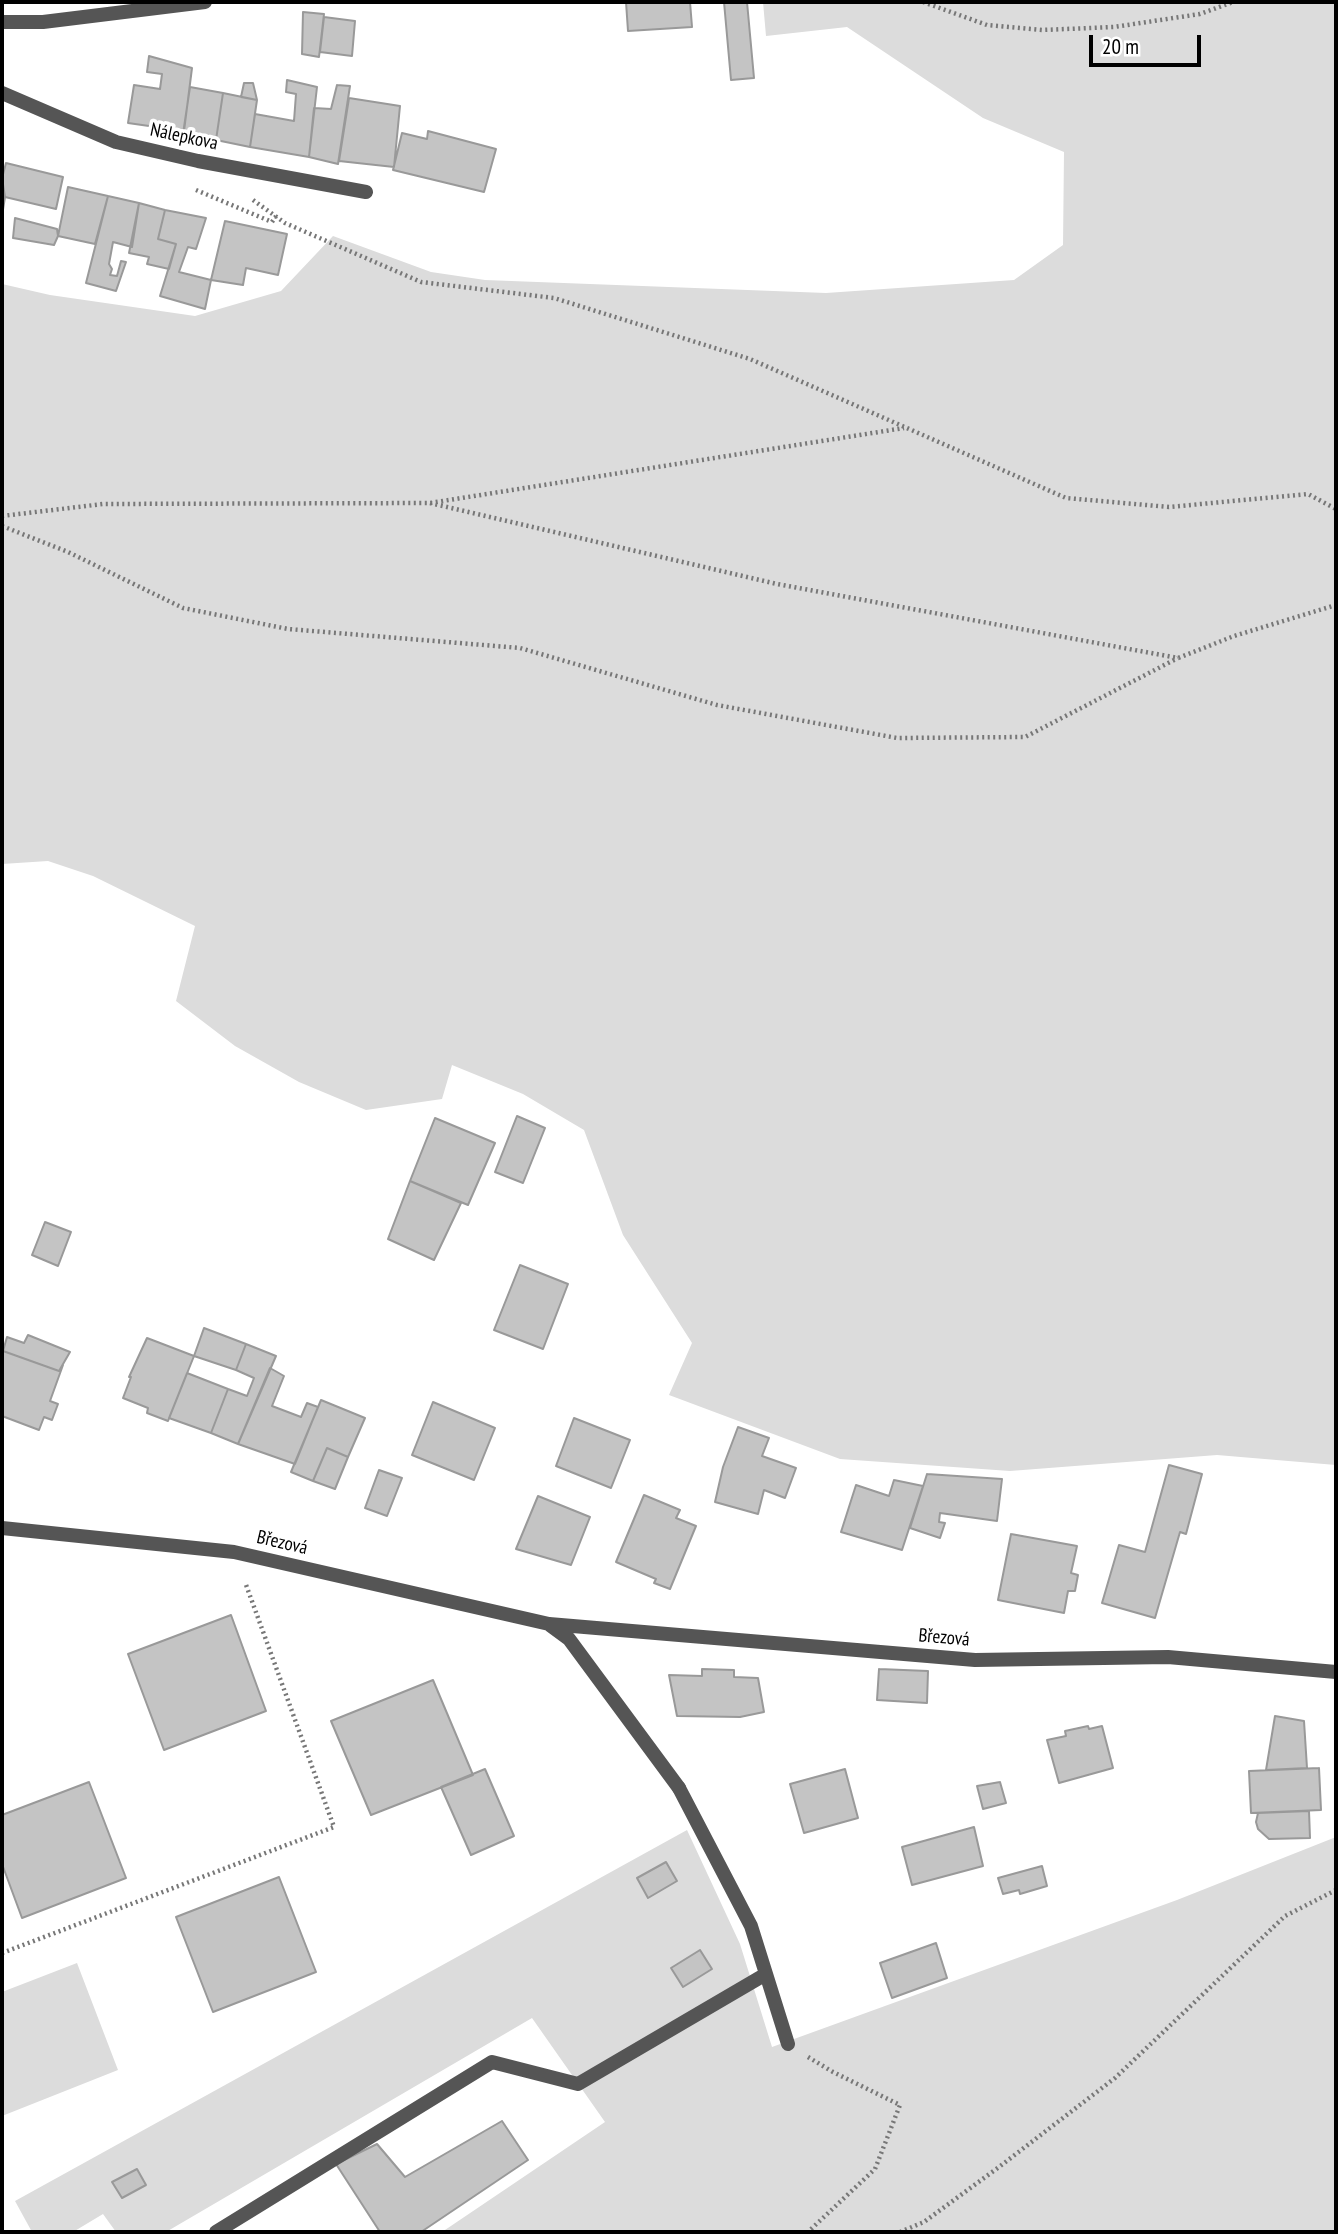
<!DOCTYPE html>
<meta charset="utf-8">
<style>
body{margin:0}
#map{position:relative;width:1338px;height:2234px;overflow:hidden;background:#fff;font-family:"PT Sans Narrow",sans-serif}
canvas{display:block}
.frame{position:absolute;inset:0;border:4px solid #000;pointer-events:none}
.scale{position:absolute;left:1089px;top:35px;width:112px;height:32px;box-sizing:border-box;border:4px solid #000;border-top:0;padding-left:9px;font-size:21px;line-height:24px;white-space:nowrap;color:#000;-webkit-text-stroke:5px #fff;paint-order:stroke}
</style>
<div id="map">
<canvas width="1338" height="2234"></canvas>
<div class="frame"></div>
<div class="scale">20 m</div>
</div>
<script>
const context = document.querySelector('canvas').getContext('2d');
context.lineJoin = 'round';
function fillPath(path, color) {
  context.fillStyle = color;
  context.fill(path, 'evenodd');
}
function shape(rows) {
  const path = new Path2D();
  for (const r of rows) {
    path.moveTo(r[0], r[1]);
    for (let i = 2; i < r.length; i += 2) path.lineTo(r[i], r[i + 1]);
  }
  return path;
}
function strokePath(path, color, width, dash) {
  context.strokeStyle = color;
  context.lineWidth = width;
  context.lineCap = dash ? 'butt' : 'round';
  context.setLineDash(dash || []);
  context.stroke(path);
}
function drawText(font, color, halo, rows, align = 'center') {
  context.font = font + ' "PT Sans Narrow",sans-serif';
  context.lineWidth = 7;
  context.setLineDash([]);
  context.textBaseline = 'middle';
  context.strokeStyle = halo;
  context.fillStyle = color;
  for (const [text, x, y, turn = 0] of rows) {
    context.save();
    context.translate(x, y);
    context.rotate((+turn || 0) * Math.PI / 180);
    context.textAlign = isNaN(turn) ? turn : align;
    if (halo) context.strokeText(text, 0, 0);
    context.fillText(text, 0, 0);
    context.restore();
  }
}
fillPath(shape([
 [763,2,1336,2,1336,1465,1217,1455,1010,1471,840,1459,669,1395,692,1343,623,1235,584,1130,523,1094,452,1065,442,1099,366,1110,299,1082,235,1046,176,1001,195,926,93,876,48,861,2,864,2,284,50,295,195,316,281,291,333,236,431,272,485,280,826,293,1014,280,1063,245,1064,152,983,118,847,27,766,36],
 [687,1830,740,1944,772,2047,1177,1900,1336,1837,1336,2232,442,2232,605,2122,532,2018,166,2232,116,2232,103,2214,73,2232,32,2232,15,2201],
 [77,1963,118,2070,2,2116,2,1992]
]), '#dcdcdc');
const building = shape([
 [626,2,690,2,692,27,628,31,626,2],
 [724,2,747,2,754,78,731,80,724,2],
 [303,12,324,14,319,57,302,54,303,12],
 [324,17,355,21,352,56,320,52,324,17],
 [149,56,192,68,184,131,128,123,134,85,160,89,162,74,147,72,149,56],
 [287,80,317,87,309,157,250,147,255,114,294,121,296,94,286,92,287,80],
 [244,83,253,83,257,100,241,97,244,83],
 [337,85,350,86,338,164,309,157,314,108,331,109,337,85],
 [190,87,223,93,216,140,183,134,190,87],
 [223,93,257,100,250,147,216,140,223,93],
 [349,98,400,106,394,167,339,161,349,98],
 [428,131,496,149,484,192,393,170,402,133,427,139,428,131],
 [6,163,63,177,56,209,5,197,2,178,6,163],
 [2,184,5,197,2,216,2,184],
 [68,187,108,196,95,244,58,236,68,187],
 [108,196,139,203,132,247,113,242,109,264,112,269,110,275,117,276,121,261,126,262,116,291,86,283,108,196],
 [139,203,165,210,158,239,176,244,169,269,147,264,149,257,129,253,139,203],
 [165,210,206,218,196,249,188,247,179,272,211,280,205,309,160,296,176,244,158,239,165,210],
 [15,218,57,229,58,236,54,245,13,238,15,218],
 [225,221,287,234,278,275,246,268,243,285,211,280,225,221],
 [517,1116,545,1128,523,1183,495,1172,517,1116],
 [435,1118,495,1143,468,1205,410,1181,435,1118],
 [410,1181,461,1203,434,1260,388,1239,410,1181],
 [45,1222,71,1232,58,1266,32,1255,45,1222],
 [520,1265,568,1284,543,1349,494,1330,520,1265],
 [204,1328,246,1344,236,1370,194,1356,204,1328],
 [28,1335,70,1352,59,1371,3,1351,7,1337,24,1343,28,1335],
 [147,1338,194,1356,168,1421,147,1413,148,1408,123,1398,131,1377,129,1377,147,1338],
 [246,1344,276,1356,238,1444,211,1433,228,1389,247,1396,254,1378,236,1370,246,1344],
 [3,1351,59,1371,63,1365,50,1401,58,1404,52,1420,44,1417,39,1430,2,1416,3,1351],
 [270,1368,284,1376,272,1406,301,1417,307,1403,318,1407,295,1464,238,1444,270,1368],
 [187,1373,228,1389,211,1433,169,1418,187,1373],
 [321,1400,365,1418,348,1457,327,1448,313,1481,291,1472,321,1400],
 [433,1402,495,1428,474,1480,412,1455,433,1402],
 [574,1418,630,1440,611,1488,556,1466,574,1418],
 [738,1427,769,1438,762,1456,796,1468,785,1498,764,1490,758,1514,715,1502,723,1467,738,1427],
 [327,1448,348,1457,335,1489,313,1481,327,1448],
 [1169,1465,1202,1474,1186,1534,1180,1532,1155,1618,1102,1603,1119,1545,1145,1552,1169,1465],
 [379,1470,402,1478,387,1516,365,1508,379,1470],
 [927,1474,1002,1479,997,1521,940,1513,939,1522,945,1523,940,1538,910,1528,927,1474],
 [894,1480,923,1486,902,1550,841,1532,856,1485,889,1496,894,1480],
 [644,1495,680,1510,676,1518,696,1526,670,1589,654,1583,656,1579,616,1562,644,1495],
 [538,1496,590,1517,571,1565,516,1549,538,1496],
 [1011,1534,1077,1546,1071,1573,1078,1575,1075,1591,1068,1591,1064,1613,998,1600,1011,1534],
 [231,1615,266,1711,164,1750,128,1654,231,1615],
 [702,1669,734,1670,734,1677,758,1678,764,1712,740,1717,677,1716,669,1675,702,1676,702,1669],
 [879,1669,928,1671,927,1703,877,1700,879,1669],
 [433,1680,473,1775,371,1815,331,1721,433,1680],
 [1275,1716,1304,1721,1307,1768,1266,1770,1275,1716],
 [1088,1726,1089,1729,1102,1726,1113,1768,1059,1783,1047,1740,1066,1736,1065,1731,1088,1726],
 [1319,1768,1321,1810,1251,1813,1249,1771,1319,1768],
 [485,1769,514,1836,471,1855,441,1787,485,1769],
 [845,1769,858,1818,804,1833,790,1784,845,1769],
 [89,1782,126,1878,22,1918,2,1864,2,1815,89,1782],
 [1000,1782,1006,1803,983,1809,977,1786,1000,1782],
 [1309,1811,1310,1838,1269,1839,1258,1829,1256,1822,1258,1813,1309,1811],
 [974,1827,983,1866,912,1885,902,1847,974,1827],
 [666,1862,677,1881,648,1898,637,1878,666,1862],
 [1042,1866,1047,1886,1020,1894,1019,1890,1003,1894,998,1878,1042,1866],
 [279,1877,316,1972,213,2012,176,1917,279,1877],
 [936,1943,947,1978,892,1998,880,1963,936,1943],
 [700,1950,712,1969,683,1987,671,1968,700,1950],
 [502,2121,528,2160,421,2232,380,2232,336,2164,377,2144,405,2177,502,2121],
 [137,2169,146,2185,122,2198,112,2182,137,2169]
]);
fillPath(building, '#c4c4c4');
strokePath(building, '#999', 2);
strokePath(shape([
 [923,2,987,25,1042,30,1114,27,1200,14,1233,2],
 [196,190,272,222,276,216],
 [253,200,285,223,421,282,554,298,750,359,1066,498,1169,507,1308,494,1336,509],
 [430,503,777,584,1178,658,1234,636,1336,605],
 [2,516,103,504,430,503,904,428],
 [2,526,68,552,183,608,288,629,520,648,717,705,897,738,1025,737,1178,658],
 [2,1953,334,1827,245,1582],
 [808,2057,833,2072,900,2105,875,2169,808,2232],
 [900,2232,924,2222,999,2167,1115,2078,1285,1916,1336,1890]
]), '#777', 4.5, [2, 3.5]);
strokePath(shape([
 [679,1788,751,1926,788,2044],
 [216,2232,492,2062,578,2084,766,1974]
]), '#555', 14);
strokePath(shape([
 [2,22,43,22,205,2],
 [2,93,116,142,198,161,366,192],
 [2,1528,234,1552,549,1624,975,1660,1168,1657,1336,1672],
 [550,1625,569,1639,679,1788]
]), '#555', 14);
drawText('19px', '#000', '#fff', [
 ["Nálepkova",184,137,12],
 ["Březová",282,1543,13],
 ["Březová",944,1638,5]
]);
</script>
